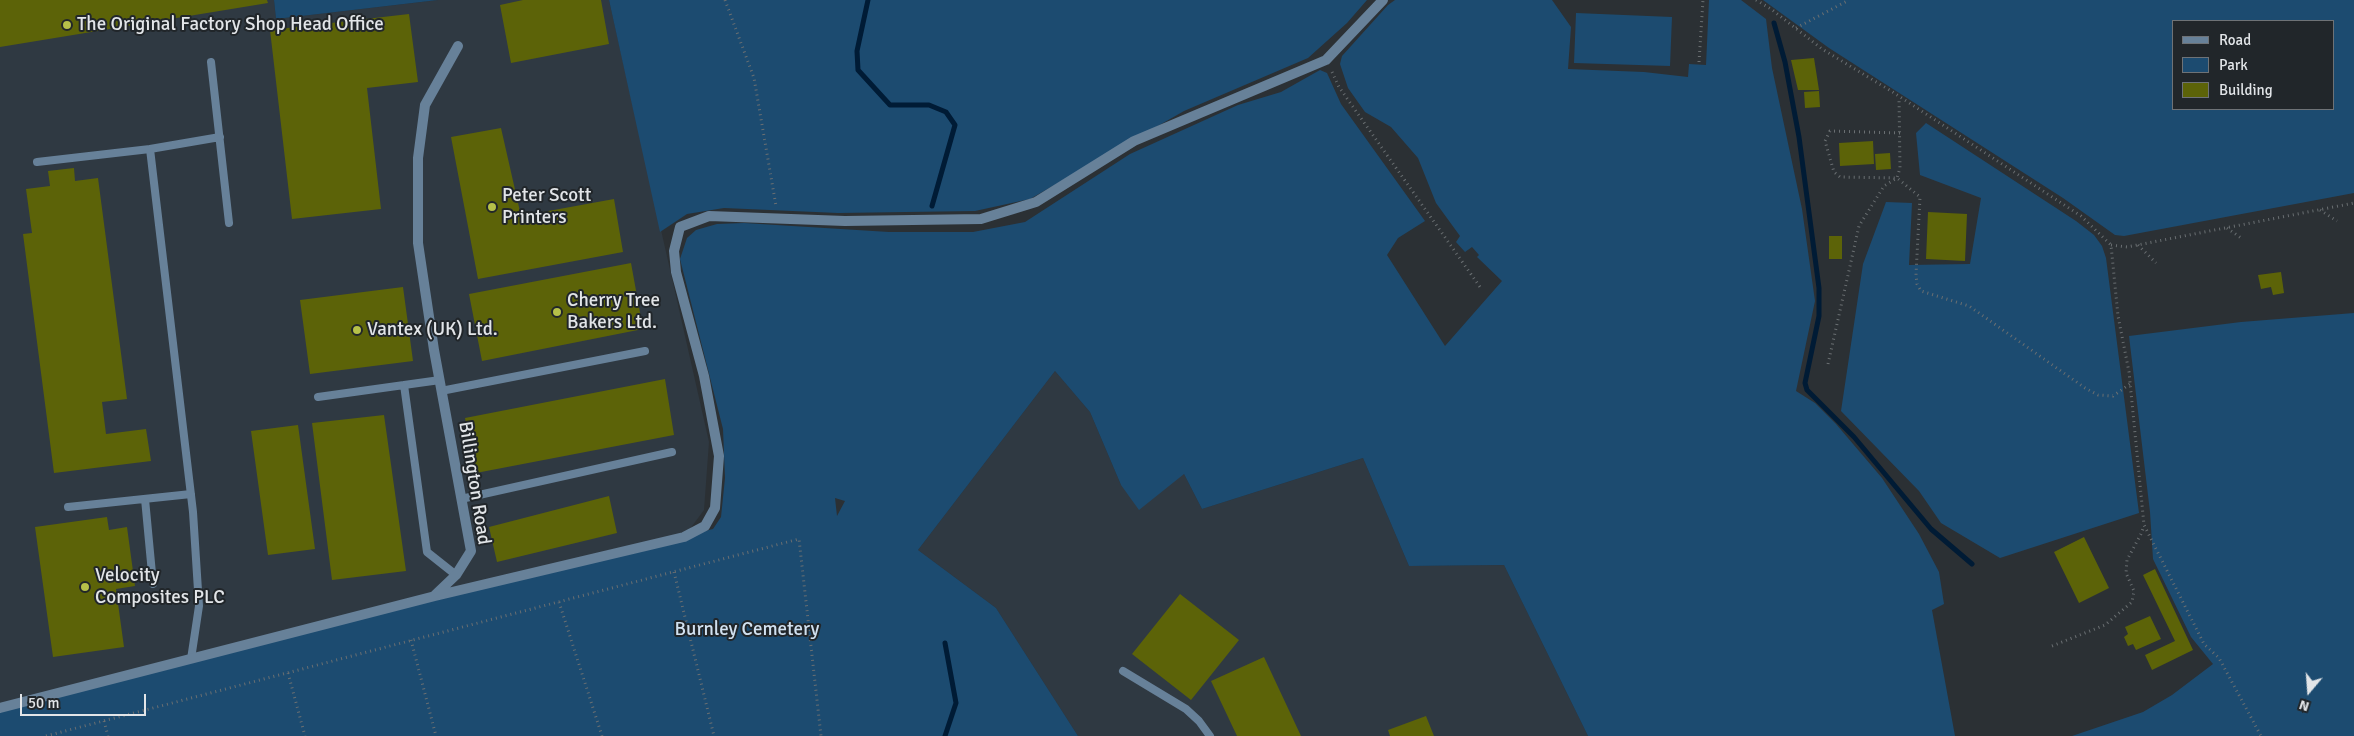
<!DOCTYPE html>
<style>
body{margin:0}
#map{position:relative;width:2354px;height:736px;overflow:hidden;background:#2b3034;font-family:Signika,sans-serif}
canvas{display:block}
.legend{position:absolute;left:2172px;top:20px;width:162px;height:90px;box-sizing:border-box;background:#21262a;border:1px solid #6e7276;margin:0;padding:6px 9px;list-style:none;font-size:15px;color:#e2e5e8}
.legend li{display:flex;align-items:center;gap:10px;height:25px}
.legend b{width:25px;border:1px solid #6e7276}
.north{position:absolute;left:2284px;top:666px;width:50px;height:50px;-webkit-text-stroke:4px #21262a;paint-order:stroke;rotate:198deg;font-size:14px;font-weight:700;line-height:20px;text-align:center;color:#e2e5e8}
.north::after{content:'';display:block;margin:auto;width:18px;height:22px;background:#e2e5e8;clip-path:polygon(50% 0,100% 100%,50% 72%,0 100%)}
.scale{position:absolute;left:20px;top:694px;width:126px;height:22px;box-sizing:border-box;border:2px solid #e2e5e8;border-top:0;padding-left:6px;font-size:15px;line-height:18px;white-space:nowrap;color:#e2e5e8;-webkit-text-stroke:4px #21262a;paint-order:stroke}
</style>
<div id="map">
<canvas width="2354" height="736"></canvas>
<ul class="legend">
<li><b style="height:6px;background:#678199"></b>Road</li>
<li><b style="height:14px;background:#1c4b70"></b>Park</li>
<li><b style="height:14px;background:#5c6308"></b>Building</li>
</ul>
<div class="north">N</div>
<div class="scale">50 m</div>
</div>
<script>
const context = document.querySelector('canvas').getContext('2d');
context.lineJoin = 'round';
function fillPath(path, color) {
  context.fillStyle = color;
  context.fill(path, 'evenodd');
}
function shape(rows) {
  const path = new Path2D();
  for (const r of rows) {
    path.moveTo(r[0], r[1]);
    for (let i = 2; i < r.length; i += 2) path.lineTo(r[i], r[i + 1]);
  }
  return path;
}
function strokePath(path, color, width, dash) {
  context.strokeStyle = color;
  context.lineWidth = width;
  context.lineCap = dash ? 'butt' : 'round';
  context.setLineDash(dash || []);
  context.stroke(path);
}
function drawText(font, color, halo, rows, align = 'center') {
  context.font = font + ' Signika,sans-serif';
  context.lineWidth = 4;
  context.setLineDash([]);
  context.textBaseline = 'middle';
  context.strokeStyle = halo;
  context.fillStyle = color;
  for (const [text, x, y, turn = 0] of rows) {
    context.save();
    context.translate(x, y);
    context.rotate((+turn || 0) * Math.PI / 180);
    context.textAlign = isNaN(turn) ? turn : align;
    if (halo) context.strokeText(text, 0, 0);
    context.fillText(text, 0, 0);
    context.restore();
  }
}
fillPath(shape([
 [0,0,274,0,276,19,438,0,609,0,709,442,704,510,684,537,0,708],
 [1055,371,1090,412,1121,485,1184,474,1202,509,1363,458,1409,566,1504,565,1588,736,1078,736,996,608,918,550]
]), '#2f3942');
fillPath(shape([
 [274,0,438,0,276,19],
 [609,0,1367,0,1347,23,1308,58,1184,111,1030,199,975,211,838,213,724,208,687,214,660,232],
 [1395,0,1552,0,1571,27,1568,69,1644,72,1688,77,1689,64,1706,65,1709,0,1741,0,1766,19,1772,68,1802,209,1815,301,1796,391,1815,403,1836,424,1882,478,1919,534,1939,572,1944,604,1932,610,1955,736,1588,736,1504,565,1409,566,1363,458,1202,509,1184,474,1139,510,1121,485,1090,412,1055,371,918,550,996,608,1078,736,0,736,0,708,713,529,721,517,725,478,723,429,680,259,687,238,696,230,717,224,744,223,889,232,973,232,1025,222,1130,154,1238,105,1281,92,1320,70,1327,73,1341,104,1425,221,1398,238,1387,255,1445,346,1502,281,1477,257,1479,255,1472,247,1465,252,1456,242,1460,236,1436,203,1418,158,1391,127,1365,112,1348,88,1340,64,1342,56,1388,5],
 [835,498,845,501,837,516],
 [1763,0,2354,0,2354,193,2124,236,2115,235,2063,198,1829,48],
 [2173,21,2333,21,2333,109,2173,109],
 [1576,13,1672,17,1670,66,1574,63],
 [1926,123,2076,221,2094,235,2102,246,2106,258,2139,513,2000,558,1941,523,1919,491,1841,411,1863,264,1886,202,1912,203,1909,265,1970,264,1981,198,1920,175,1916,133],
 [2354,313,2354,736,2072,736,2143,712,2172,695,2213,664,2191,637,2153,559,2150,512,2129,336,2241,322]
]), '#1c4b70');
strokePath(shape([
 [868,0,857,51,858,70,890,105,929,105,946,112,955,125,932,206],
 [1774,23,1785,62,1799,137,1819,288,1819,316,1805,383,1807,390,1854,437,1931,529,1972,564],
 [945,736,956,703,945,643]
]), '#001b35', 5);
fillPath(shape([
 [0,0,267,0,268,3,0,47],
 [523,0,601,0,609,44,511,63,500,5],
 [409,14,418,82,367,88,381,209,292,219,270,30],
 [1814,58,1819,90,1798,90,1791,60],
 [1819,91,1820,107,1805,108,1804,92],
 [501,128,521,216,614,199,623,252,478,279,451,137],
 [1873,141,1874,164,1840,166,1839,143],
 [1890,153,1891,169,1876,170,1875,154],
 [74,168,75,181,98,178,127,399,102,402,106,434,146,429,151,461,54,473,23,234,32,233,26,189,50,186,48,171],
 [1928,212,1967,214,1965,261,1926,259],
 [1829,236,1842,236,1842,259,1829,259],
 [631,263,643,329,482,361,469,294],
 [2281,272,2284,293,2273,295,2271,287,2261,289,2258,275],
 [403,287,413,361,310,374,300,300],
 [665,379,674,435,476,473,465,418],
 [384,415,406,571,332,580,312,423],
 [298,425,315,549,268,555,251,431],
 [609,496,617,533,497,562,489,527],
 [107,517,109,530,127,527,135,586,116,589,124,647,53,657,35,527],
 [2084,537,2109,588,2079,603,2054,552],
 [2155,569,2193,650,2152,670,2145,655,2175,641,2143,575],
 [1180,594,1239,640,1191,700,1132,654],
 [2150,616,2161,639,2136,650,2133,644,2128,646,2124,637,2128,634,2125,627],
 [1264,657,1301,736,1237,736,1211,681],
 [1426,716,1434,736,1390,736,1388,730]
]), '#5c6308');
strokePath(shape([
 [725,0,754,78,776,206],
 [1756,0,1771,9,1822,49,1891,91,2081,216,2111,245,2118,316,2129,372,2144,525,2204,644,2219,658,2261,736],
 [1796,28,1849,0],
 [1699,62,1703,0],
 [1332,72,1339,87,1480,287],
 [1900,133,1830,131,1825,141,1834,172,1840,177,1897,178,1920,197,1916,275,1917,284,1921,291,1969,306,2085,388,2098,395,2113,396,2130,384],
 [2320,210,2337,221],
 [2227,228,2241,238],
 [2111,245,2127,247,2354,203],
 [2138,245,2156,263],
 [1828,364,1859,226,1884,186,1897,178,1900,168,1899,98],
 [674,572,714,736],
 [559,602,602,736],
 [411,640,436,736],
 [2052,646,2105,625,2132,602,2134,591,2126,573,2127,560,2141,534,2144,526],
 [288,673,305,736],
 [104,721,108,736],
 [46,736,799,539,821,736]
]), '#6a6f72', 3, [1, 4]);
strokePath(shape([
 [211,62,229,223],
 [150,149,220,137],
 [37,162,150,149,193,512,199,606,191,659],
 [404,385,427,552,456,575],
 [441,391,645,351],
 [318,397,440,380],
 [145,499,153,584],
 [461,499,672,452],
 [68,507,191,494],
 [1123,671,1186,709,1199,721,1210,736]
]), '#678199', 8);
strokePath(shape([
 [435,595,456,575,471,551,434,350,418,243,418,158,425,105,458,46],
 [0,708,435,596,684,537,705,526,715,508,719,456,704,376,676,272,674,251,680,227,709,216,845,221,981,219,1036,202,1134,141,1326,60,1383,0]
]), '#678199', 10);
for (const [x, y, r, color] of [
 [67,25,5,"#b6c149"],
 [492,207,5,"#b6c149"],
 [557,312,5,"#b6c149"],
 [357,330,5,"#b6c149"],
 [85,587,5,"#b6c149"]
]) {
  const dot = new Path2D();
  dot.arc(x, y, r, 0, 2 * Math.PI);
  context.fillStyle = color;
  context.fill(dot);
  strokePath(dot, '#21262a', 2);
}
drawText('19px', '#e2e5e8', '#21262a', [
 ["The Original Factory Shop Head Office",77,25],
 ["Peter Scott",502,196],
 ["Printers",502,218],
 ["Cherry Tree",567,301],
 ["Bakers Ltd.",567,323],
 ["Vantex (UK) Ltd.",367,330],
 ["Velocity",95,576],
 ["Composites PLC",95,598]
], 'left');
drawText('19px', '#e2e5e8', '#21262a', [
 ["Billington Road",474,483,81]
]);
drawText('19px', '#d1e1f0', '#21262a', [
 ["Burnley Cemetery",747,630]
]);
</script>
